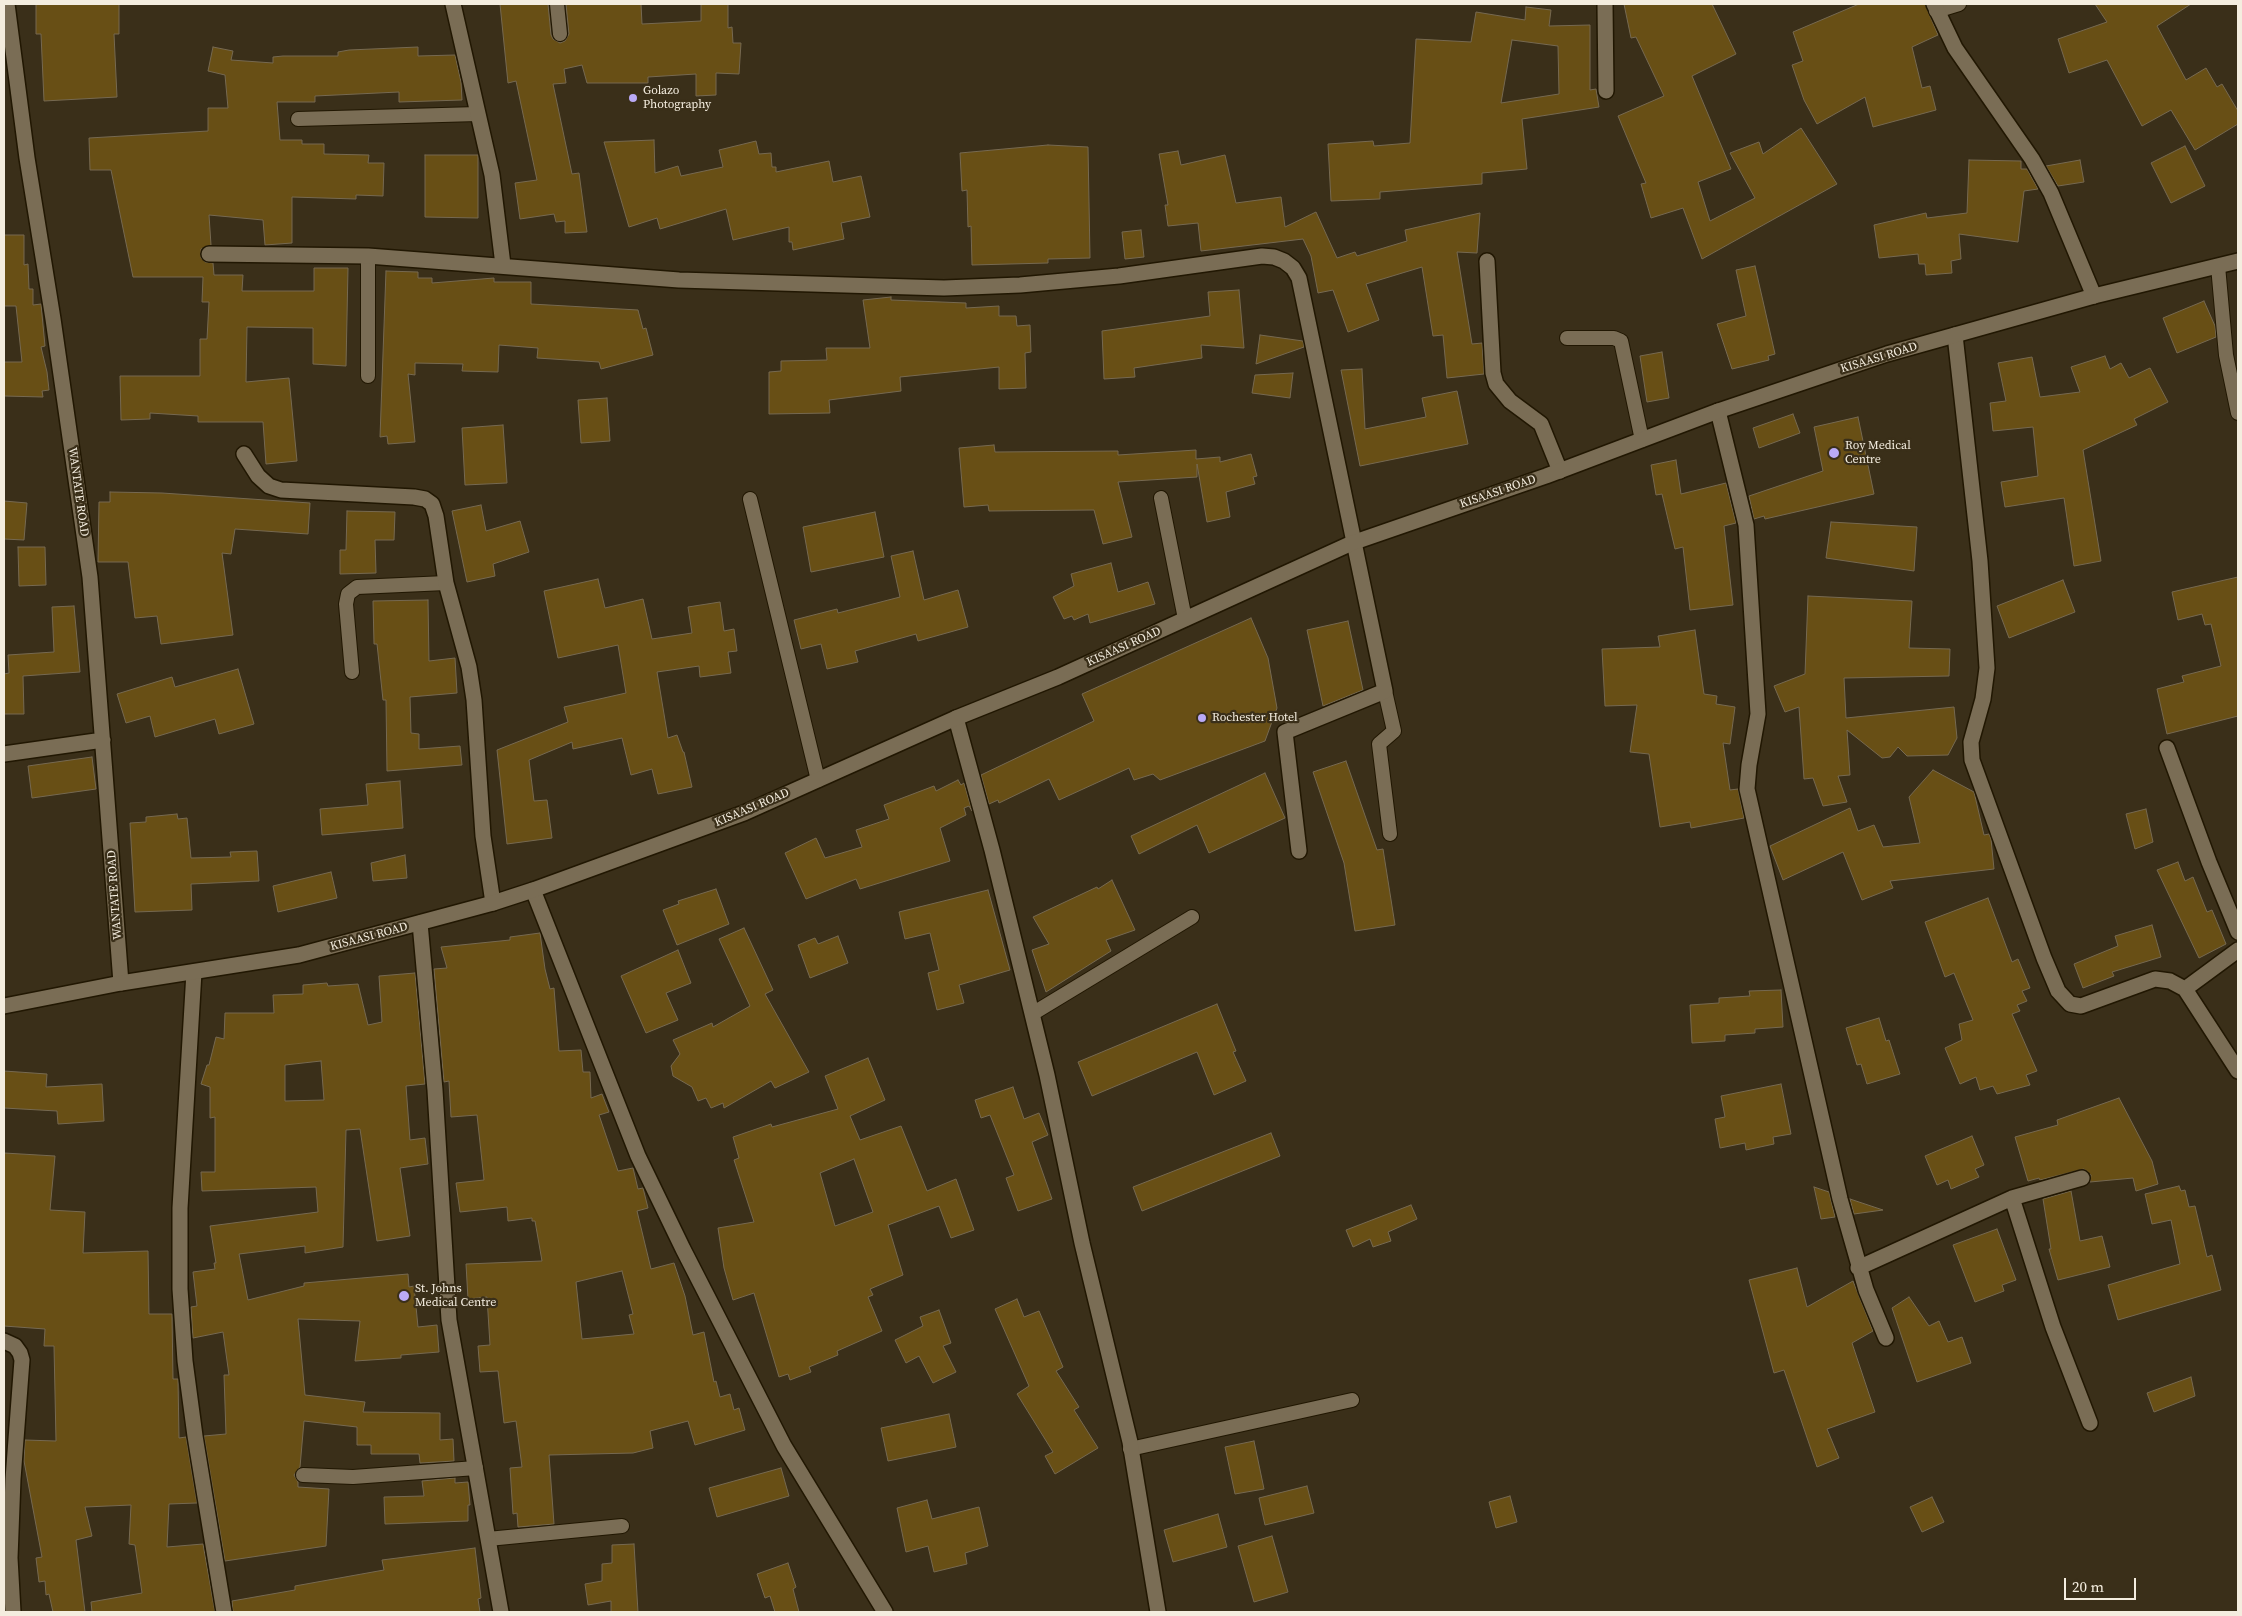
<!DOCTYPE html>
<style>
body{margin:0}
#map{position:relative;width:2242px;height:1616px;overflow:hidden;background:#3a2f19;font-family:"Source Serif 4",serif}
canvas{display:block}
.frame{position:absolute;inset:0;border:5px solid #f4eddf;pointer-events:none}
.scale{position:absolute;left:2064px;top:1578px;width:72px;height:22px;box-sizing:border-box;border:2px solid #f4eddf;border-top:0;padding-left:6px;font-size:15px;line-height:18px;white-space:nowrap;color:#f4eddf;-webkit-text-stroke:4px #3a2f19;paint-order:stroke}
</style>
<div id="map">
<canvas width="2242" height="1616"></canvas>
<div class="frame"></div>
<div class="scale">20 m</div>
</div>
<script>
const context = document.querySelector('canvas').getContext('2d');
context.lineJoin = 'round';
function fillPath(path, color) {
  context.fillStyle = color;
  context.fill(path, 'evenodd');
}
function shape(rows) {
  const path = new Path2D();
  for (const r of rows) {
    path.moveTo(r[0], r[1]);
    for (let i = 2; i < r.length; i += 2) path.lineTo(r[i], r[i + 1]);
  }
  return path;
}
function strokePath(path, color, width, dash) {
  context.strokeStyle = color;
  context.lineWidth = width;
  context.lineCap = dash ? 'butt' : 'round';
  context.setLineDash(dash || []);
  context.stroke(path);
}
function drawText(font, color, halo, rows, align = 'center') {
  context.font = font + ' "Source Serif 4",serif';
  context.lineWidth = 4.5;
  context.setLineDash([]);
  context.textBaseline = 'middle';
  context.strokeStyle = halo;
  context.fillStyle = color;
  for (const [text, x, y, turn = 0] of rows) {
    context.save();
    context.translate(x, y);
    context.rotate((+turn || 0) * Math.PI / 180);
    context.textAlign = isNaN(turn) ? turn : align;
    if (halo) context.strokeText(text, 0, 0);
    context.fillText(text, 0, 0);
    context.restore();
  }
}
const building = shape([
 [36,4,119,4,119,34,114,34,117,97,44,101,41,34,36,34,36,4],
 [500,4,548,4,551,35,553,39,560,43,565,41,569,34,566,4,641,4,642,24,701,21,701,4,728,4,728,28,732,27,733,43,741,43,739,74,716,73,716,95,696,96,696,74,648,77,648,83,587,83,582,65,564,69,566,83,553,84,572,174,579,173,587,232,565,233,565,221,556,222,554,214,520,219,515,183,537,180,516,81,508,83,500,4],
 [1624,4,1712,4,1736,54,1692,76,1731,169,1698,182,1710,221,1755,198,1730,153,1759,142,1763,154,1801,128,1837,184,1702,259,1683,208,1651,218,1641,184,1646,183,1618,116,1664,96,1636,37,1631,38,1624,4],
 [1859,4,1925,4,1938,35,1912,47,1922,88,1930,86,1936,110,1873,127,1865,97,1817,124,1804,100,1792,65,1803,61,1793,32,1859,4],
 [2095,4,2191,4,2157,26,2186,80,2206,68,2217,87,2222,84,2238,111,2238,124,2195,150,2171,110,2142,126,2107,60,2069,73,2058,39,2107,22,2095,4],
 [1526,7,1551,10,1549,26,1590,25,1590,90,1596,89,1599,107,1522,119,1527,169,1482,173,1482,184,1380,192,1380,199,1331,201,1328,144,1373,141,1374,146,1410,143,1416,39,1471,42,1476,12,1525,20,1526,7],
 [1512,40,1558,46,1559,94,1501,103,1512,40],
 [213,47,233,51,231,60,273,63,273,57,283,56,338,56,338,52,349,50,418,47,418,56,455,55,461,82,462,100,399,102,399,92,315,96,315,102,277,102,280,140,302,140,302,144,324,144,324,154,369,155,368,163,384,163,383,196,356,195,356,199,292,197,292,243,265,245,263,220,209,215,211,245,201,249,201,258,205,262,213,263,214,275,243,275,242,291,314,291,314,268,348,268,346,366,313,364,313,328,247,327,246,382,289,378,297,461,266,464,263,422,198,422,198,416,150,413,150,419,121,420,120,376,200,376,200,339,207,339,209,302,202,302,203,277,133,277,111,170,90,170,89,138,208,131,208,108,228,108,225,75,208,71,213,47],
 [654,140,655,173,678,166,681,176,723,167,719,150,756,141,759,154,771,153,772,167,776,167,776,172,829,161,833,182,861,176,870,217,841,223,844,239,793,250,792,242,789,242,789,227,733,240,726,209,660,229,657,218,629,227,604,142,654,140],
 [1048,145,1088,147,1090,258,1048,259,1048,263,972,265,971,226,968,227,967,190,962,191,960,153,1048,145],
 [2185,146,2205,186,2171,203,2151,163,2185,146],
 [1178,151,1181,165,1225,155,1236,203,1281,197,1285,227,1316,212,1337,258,1355,252,1357,256,1407,241,1405,230,1480,213,1477,253,1457,252,1472,344,1482,343,1484,374,1447,378,1443,335,1433,336,1422,267,1366,284,1379,320,1348,332,1333,290,1318,293,1311,256,1303,239,1201,251,1198,223,1168,226,1165,205,1168,205,1159,154,1178,151],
 [425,155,478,155,478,218,425,217,425,155],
 [1969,160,2021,161,2021,169,2027,169,2038,189,2024,191,2018,242,1959,234,1961,259,1951,261,1952,273,1926,275,1925,264,1919,264,1918,254,1879,258,1874,225,1926,213,1927,218,1967,213,1969,160],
 [2080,160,2084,182,2058,186,2046,166,2080,160],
 [1141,230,1144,257,1125,259,1122,232,1141,230],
 [4,235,24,235,24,265,28,264,29,289,33,289,33,305,41,304,45,346,41,347,47,372,49,390,42,391,43,397,4,396,4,362,22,362,16,306,4,306,4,235],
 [1755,266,1775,354,1768,356,1769,360,1732,369,1717,324,1746,316,1736,270,1755,266],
 [386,271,418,272,418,278,432,278,432,283,494,278,494,282,531,282,531,304,638,310,643,329,646,328,653,355,601,369,599,362,537,358,538,348,499,345,498,372,462,371,463,364,415,363,415,375,408,374,415,442,388,444,387,436,380,437,386,271],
 [1239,290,1244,348,1201,345,1202,358,1134,368,1135,377,1104,379,1102,331,1210,316,1208,292,1239,290],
 [891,297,891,300,966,303,966,308,999,306,999,316,1016,316,1017,326,1030,325,1031,352,1025,353,1026,388,999,389,999,367,900,377,901,391,829,400,830,413,769,414,769,372,781,371,781,361,827,360,826,348,870,348,863,300,891,297],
 [2204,301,2215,326,2216,337,2177,353,2163,318,2204,301],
 [1260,335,1303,341,1304,347,1256,364,1260,335],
 [1662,352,1669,398,1647,402,1640,356,1662,352],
 [2105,356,2110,369,2121,363,2129,378,2150,368,2168,402,2134,419,2137,425,2083,450,2101,561,2074,566,2064,498,2005,507,2001,482,2038,476,2033,427,1993,431,1990,403,2006,401,1998,363,2032,357,2040,397,2080,392,2071,367,2105,356],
 [1362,369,1365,429,1426,417,1422,398,1457,391,1468,444,1360,466,1341,370,1362,369],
 [1293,373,1290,398,1252,393,1255,375,1293,373],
 [607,398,610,441,581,443,578,400,607,398],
 [1793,414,1800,433,1759,448,1753,428,1793,414],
 [1858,417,1874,494,1765,519,1764,516,1754,519,1749,496,1823,471,1814,427,1858,417],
 [503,425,507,483,465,485,462,428,503,425],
 [994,445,995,452,1118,451,1118,455,1196,450,1196,459,1220,457,1220,462,1251,454,1257,476,1253,477,1255,484,1226,492,1230,517,1207,522,1197,464,1197,477,1118,482,1132,537,1103,544,1094,510,989,511,988,505,964,507,959,448,994,445],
 [1676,460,1681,494,1726,483,1736,523,1724,526,1733,605,1690,610,1683,547,1675,549,1662,494,1656,495,1651,465,1676,460],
 [110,492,162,493,310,503,308,534,235,529,231,554,222,553,233,635,161,644,157,616,135,618,128,562,98,562,99,502,110,502,110,492],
 [4,501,27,503,24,540,4,539,4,501],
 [481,505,486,531,520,521,529,552,493,564,495,576,467,582,452,511,481,505],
 [347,511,395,512,394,540,375,540,376,573,340,574,340,550,346,550,347,511],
 [875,512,884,557,811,572,803,527,875,512],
 [1831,522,1917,527,1914,571,1826,558,1831,522],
 [18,547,45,547,46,585,19,586,18,547],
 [913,551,924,600,958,590,968,627,918,641,916,634,855,651,858,662,827,669,821,644,801,649,794,620,837,609,838,613,900,597,891,556,913,551],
 [1111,563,1118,592,1148,582,1155,604,1090,623,1088,614,1074,620,1072,616,1064,619,1053,597,1074,586,1071,574,1111,563],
 [2238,577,2238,716,2167,734,2157,689,2184,682,2182,676,2221,666,2211,624,2205,625,2202,614,2178,620,2172,592,2238,577],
 [598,579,605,608,643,599,652,639,692,633,688,607,720,602,724,631,734,629,737,651,728,652,731,673,700,677,699,666,657,672,668,738,677,735,683,752,684,752,692,787,658,794,652,769,631,775,622,738,573,749,572,742,529,760,534,801,547,800,552,838,507,844,497,750,568,722,564,707,626,693,618,645,558,658,544,591,598,579],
 [2063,580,2075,612,2009,638,1997,606,2063,580],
 [1808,596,1912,601,1909,648,1950,649,1949,676,1844,678,1846,718,1954,707,1957,738,1948,755,1907,756,1898,747,1890,757,1882,758,1847,730,1850,775,1838,776,1847,802,1823,806,1813,778,1804,779,1799,707,1785,712,1774,686,1805,674,1808,596],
 [428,600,429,661,455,658,457,693,410,697,411,733,419,734,419,749,460,746,462,765,387,771,386,700,383,700,377,644,374,644,373,601,428,600],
 [74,606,80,672,23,676,24,714,4,714,4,674,9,673,8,655,54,652,52,607,74,606],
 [1251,618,1268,658,1277,708,1265,741,1160,780,1153,774,1134,780,1129,768,1059,800,1049,779,999,803,998,800,989,804,981,775,1094,721,1082,694,1251,618],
 [1348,621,1363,690,1323,706,1307,630,1348,621],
 [1695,630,1704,694,1717,696,1716,704,1735,707,1730,744,1723,743,1730,790,1738,789,1744,818,1691,828,1690,822,1660,827,1649,754,1630,752,1637,705,1605,706,1602,649,1660,647,1658,636,1695,630],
 [238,669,254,724,219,734,215,719,155,737,150,716,126,723,117,694,172,677,175,687,238,669],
 [92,757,96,789,32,798,28,766,92,757],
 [1346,761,1377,850,1383,849,1395,925,1355,931,1344,863,1313,772,1346,761],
 [1933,770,1974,792,1984,835,1989,834,1991,839,1994,869,1890,881,1893,888,1862,900,1843,852,1783,880,1770,846,1850,808,1858,831,1874,825,1883,847,1920,843,1909,797,1933,770],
 [1265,773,1285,818,1209,853,1197,825,1139,854,1131,836,1265,773],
 [958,780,961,785,964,783,972,811,969,806,964,808,966,815,940,828,950,861,860,889,856,879,806,899,785,853,816,838,825,858,862,847,856,830,889,819,884,805,934,786,936,791,958,780],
 [400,781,403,828,322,835,320,809,368,805,366,784,400,781],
 [2146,809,2153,842,2135,849,2126,814,2146,809],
 [177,814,178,819,187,818,191,858,231,857,230,852,257,851,259,881,191,884,192,910,135,912,130,823,146,822,146,817,177,814],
 [405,855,407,878,373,881,371,863,405,855],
 [2178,862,2185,881,2193,877,2207,912,2212,910,2226,944,2199,958,2157,870,2178,862],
 [331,872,337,898,278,912,273,886,331,872],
 [1112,880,1135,930,1106,940,1111,951,1046,992,1032,950,1049,944,1033,917,1097,887,1098,889,1112,880],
 [716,889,729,924,677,945,663,910,679,904,678,901,716,889],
 [988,890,1010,970,959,985,964,1003,937,1010,928,973,939,970,930,933,905,939,899,912,988,890],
 [1988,898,2012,962,2018,959,2030,988,2022,991,2027,1001,2017,1005,2020,1011,2012,1014,2037,1071,2026,1075,2030,1085,1997,1094,1993,1086,1980,1090,1976,1077,1960,1084,1945,1048,1962,1040,1959,1024,1973,1020,1954,973,1945,977,1925,922,1988,898],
 [2152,925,2161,957,2112,972,2114,976,2083,988,2074,964,2118,946,2115,936,2152,925],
 [744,928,773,990,765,994,809,1072,775,1088,771,1081,724,1108,723,1103,711,1108,706,1098,698,1101,692,1087,673,1076,671,1066,680,1054,673,1040,712,1023,713,1027,750,1006,719,939,744,928],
 [540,933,545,969,550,989,554,988,559,1051,581,1050,583,1072,590,1072,591,1098,602,1094,609,1112,599,1115,618,1171,633,1168,638,1189,643,1188,648,1208,637,1211,651,1269,674,1263,685,1296,693,1335,704,1332,714,1382,716,1381,720,1397,730,1394,734,1410,739,1408,745,1430,695,1445,688,1421,650,1431,653,1448,633,1453,549,1455,554,1524,518,1527,517,1513,513,1514,510,1468,522,1467,516,1421,504,1423,498,1371,480,1372,478,1346,490,1345,487,1297,468,1299,466,1264,542,1261,535,1221,532,1221,532,1218,508,1221,507,1207,460,1212,456,1183,484,1180,477,1115,451,1117,449,1081,444,1082,434,969,447,968,441,947,510,940,510,937,540,933],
 [622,1271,633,1314,629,1315,634,1334,582,1339,576,1282,622,1271],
 [838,936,848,963,810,978,798,945,815,938,818,944,838,936],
 [678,950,691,983,666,993,678,1020,646,1033,621,976,678,950],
 [415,973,425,1084,406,1086,410,1140,425,1138,428,1164,400,1168,410,1236,377,1241,360,1129,346,1130,343,1247,305,1253,305,1246,239,1254,248,1300,304,1286,304,1283,408,1274,409,1287,414,1286,418,1327,437,1325,439,1352,401,1355,401,1358,355,1361,360,1321,298,1319,305,1395,365,1402,363,1412,440,1413,440,1440,453,1439,454,1461,420,1463,419,1454,371,1454,371,1445,357,1445,357,1427,304,1421,300,1467,294,1475,298,1482,298,1487,329,1489,326,1546,225,1561,204,1436,226,1434,224,1375,229,1375,223,1332,193,1338,191,1307,197,1306,193,1272,215,1269,214,1263,216,1263,210,1226,318,1212,316,1187,202,1191,201,1172,215,1172,215,1117,210,1118,210,1087,201,1084,207,1065,209,1065,216,1037,224,1039,225,1013,274,1013,273,995,303,994,303,985,327,983,328,986,358,984,368,1025,382,1022,379,976,415,973],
 [321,1061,324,1100,285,1101,285,1065,321,1061],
 [1781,990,1783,1027,1755,1029,1755,1033,1725,1035,1725,1041,1692,1043,1690,1005,1719,1003,1719,998,1750,996,1749,991,1781,990],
 [1217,1004,1236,1051,1233,1052,1246,1081,1214,1095,1197,1052,1092,1096,1078,1062,1217,1004],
 [1879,1018,1886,1041,1889,1040,1900,1074,1867,1084,1861,1064,1857,1065,1846,1028,1879,1018],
 [868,1058,885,1100,850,1116,860,1140,901,1126,927,1191,956,1179,974,1230,951,1238,939,1206,888,1225,903,1275,870,1289,873,1295,868,1297,882,1331,837,1351,838,1355,809,1367,811,1372,790,1380,788,1374,779,1377,754,1293,733,1300,724,1268,718,1228,754,1222,734,1160,739,1158,733,1137,771,1124,772,1127,838,1109,825,1076,868,1058],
 [854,1159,873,1212,835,1226,820,1173,854,1159],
 [4,1071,47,1074,46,1087,102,1084,104,1121,58,1124,57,1111,4,1108,4,1071],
 [1781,1084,1791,1134,1773,1137,1774,1144,1746,1150,1745,1143,1720,1148,1715,1119,1725,1117,1721,1096,1781,1084],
 [1013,1087,1024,1119,1039,1113,1048,1135,1032,1142,1052,1199,1018,1211,1006,1178,1014,1175,990,1115,981,1118,975,1100,1013,1087],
 [2119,1098,2152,1161,2158,1184,2136,1191,2133,1178,2090,1182,2091,1175,2084,1169,2040,1180,2039,1178,2028,1181,2015,1137,2058,1125,2057,1120,2119,1098],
 [1271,1133,1280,1156,1142,1211,1133,1187,1271,1133],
 [1972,1136,1984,1165,1975,1169,1979,1177,1951,1189,1948,1180,1937,1185,1925,1156,1972,1136],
 [4,1153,55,1156,50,1210,85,1212,83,1253,148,1251,149,1314,172,1314,173,1379,178,1379,179,1438,186,1437,197,1503,169,1504,167,1547,203,1544,215,1612,92,1612,91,1602,142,1593,135,1545,129,1544,131,1505,85,1507,92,1536,76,1540,85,1612,53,1612,49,1594,46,1595,45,1581,39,1582,36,1558,42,1557,24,1461,25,1440,56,1441,54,1346,44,1346,45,1329,4,1326,4,1153],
 [2179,1186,2181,1191,2185,1190,2189,1207,2195,1206,2207,1257,2212,1255,2221,1290,2118,1320,2108,1285,2180,1264,2171,1220,2152,1224,2145,1194,2179,1186],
 [1814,1187,1829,1192,1835,1217,1821,1219,1814,1187],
 [2071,1191,2080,1241,2102,1236,2110,1267,2058,1280,2049,1249,2051,1249,2043,1199,2071,1191],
 [1850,1199,1883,1210,1854,1214,1850,1199],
 [1411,1205,1417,1219,1388,1232,1391,1241,1373,1247,1370,1239,1353,1247,1346,1230,1411,1205],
 [1997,1229,2016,1280,2002,1285,2004,1291,1975,1302,1953,1245,1997,1229],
 [1797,1268,1807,1307,1853,1281,1873,1331,1852,1343,1875,1412,1827,1429,1839,1458,1817,1467,1784,1370,1774,1373,1749,1280,1797,1268],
 [1909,1297,1929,1326,1939,1321,1948,1342,1962,1337,1971,1363,1917,1382,1892,1308,1909,1297],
 [1017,1299,1024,1317,1039,1311,1063,1367,1056,1371,1079,1407,1074,1410,1098,1448,1055,1474,1045,1456,1053,1452,1017,1394,1029,1386,995,1309,1017,1299],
 [939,1310,951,1343,943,1346,956,1372,933,1383,919,1356,906,1363,895,1340,923,1326,920,1317,939,1310],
 [2191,1377,2195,1396,2154,1412,2147,1393,2191,1377],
 [949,1414,956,1447,888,1461,881,1428,949,1414],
 [1254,1441,1264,1489,1235,1494,1225,1447,1254,1441],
 [781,1468,789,1496,717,1517,709,1488,781,1468],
 [455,1478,455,1483,468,1482,470,1505,468,1505,468,1521,385,1524,384,1497,424,1496,422,1481,455,1478],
 [1307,1486,1314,1513,1265,1525,1259,1498,1307,1486],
 [1510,1496,1517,1522,1496,1528,1489,1502,1510,1496],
 [1932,1497,1944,1522,1922,1532,1910,1507,1932,1497],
 [927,1500,932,1519,979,1507,988,1546,965,1553,967,1564,934,1572,928,1546,906,1552,897,1508,927,1500],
 [1218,1514,1227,1547,1173,1562,1164,1530,1218,1514],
 [1272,1536,1288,1592,1254,1602,1238,1546,1272,1536],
 [634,1544,638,1612,611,1612,611,1601,588,1605,585,1584,602,1581,602,1564,612,1563,612,1545,634,1544],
 [475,1548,481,1598,478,1599,480,1612,233,1612,232,1601,295,1590,295,1586,384,1570,382,1560,475,1548],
 [788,1563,796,1587,793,1589,799,1612,775,1612,770,1596,765,1598,757,1574,788,1563]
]);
fillPath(building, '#684f15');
strokePath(building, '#766951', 1);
const service = shape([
 [557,4,560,34],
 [1936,11,1959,4],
 [298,119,478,114],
 [368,256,368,376],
 [2218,266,2226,355,2238,413],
 [1567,338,1614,338,1621,341,1642,440],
 [1161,498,1185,619],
 [750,499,818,780],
 [352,672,346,604,348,594,357,587,446,583],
 [1385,691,1394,731,1379,744,1390,834],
 [1032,1014,1192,917],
 [1130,1449,1352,1400],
 [303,1475,353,1477,476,1468],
 [488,1539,622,1526]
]);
const minor = shape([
 [7,4,27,158,53,319,90,577,121,983],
 [453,4,492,175,503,265],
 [1605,4,1606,91],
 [1934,4,1955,48,2032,159,2051,193,2094,296],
 [209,254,368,256,679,280,944,288,1020,285,1119,276,1262,256,1274,257,1284,261,1293,268,1299,278,1385,691,1285,732,1299,851],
 [1487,261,1493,373,1496,384,1510,401,1541,424,1560,471],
 [1955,335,1980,561,1987,668,1983,699,1971,742,1972,760,2044,958,2058,991,2070,1004,2081,1006,2155,979,2170,981,2185,989,2238,1071],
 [1718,411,1746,525,1758,714,1749,765,1747,789,1840,1199,1866,1290,1886,1338],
 [244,454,258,476,269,486,281,490,414,497,425,499,432,504,436,516,446,583,469,667,474,700,483,836,493,903],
 [956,718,992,850,1047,1075,1082,1243,1130,1442,1158,1612],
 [2167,748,2209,862,2238,932],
 [4,754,103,740],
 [533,890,638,1156,683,1249,784,1446,885,1612],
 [420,923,435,1090,449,1320,501,1612],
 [194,972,180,1208,180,1289,185,1361,195,1436,224,1612],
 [2185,989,2238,950],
 [2012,1198,2053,1327,2090,1423],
 [1858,1268,2012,1198,2082,1178],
 [4,1341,15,1346,20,1353,22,1360,13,1479,10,1558,13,1612]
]);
const secondary = shape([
 [4,1006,121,983,299,955,493,903,533,890,744,813,956,718,1058,677,1352,543,1546,476,1718,411,1887,354,2094,296,2238,261]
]);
strokePath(service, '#211702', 16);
strokePath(minor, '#211702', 18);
strokePath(secondary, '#211702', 18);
strokePath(service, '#7a6d55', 14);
strokePath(minor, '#7a6d55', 15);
strokePath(secondary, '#7a6d55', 15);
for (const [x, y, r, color] of [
 [633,98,5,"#baaaf6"],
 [1834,453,6,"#baaaf6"],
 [1202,718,5,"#baaaf6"],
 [404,1296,6,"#baaaf6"]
]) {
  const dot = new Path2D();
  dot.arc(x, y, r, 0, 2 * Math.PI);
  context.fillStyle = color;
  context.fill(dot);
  strokePath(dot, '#3a2f19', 2);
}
drawText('12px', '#f4eddf', '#3a2f19', [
 ["Golazo",643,91],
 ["Photography",643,105],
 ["Roy Medical",1845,446],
 ["Centre",1845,460],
 ["Rochester Hotel",1212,718],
 ["St. Johns",415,1289],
 ["Medical Centre",415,1303]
], 'left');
drawText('12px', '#f4eddf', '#3a2f19', [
 ["KISAASI ROAD",1879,358,-17],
 ["WANTATE ROAD",78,492,82],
 ["KISAASI ROAD",1498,492,-19],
 ["KISAASI ROAD",1124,647,-24],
 ["KISAASI ROAD",752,808,-23],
 ["WANTATE ROAD",115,895,-94],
 ["KISAASI ROAD",369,937,-15]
]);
</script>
